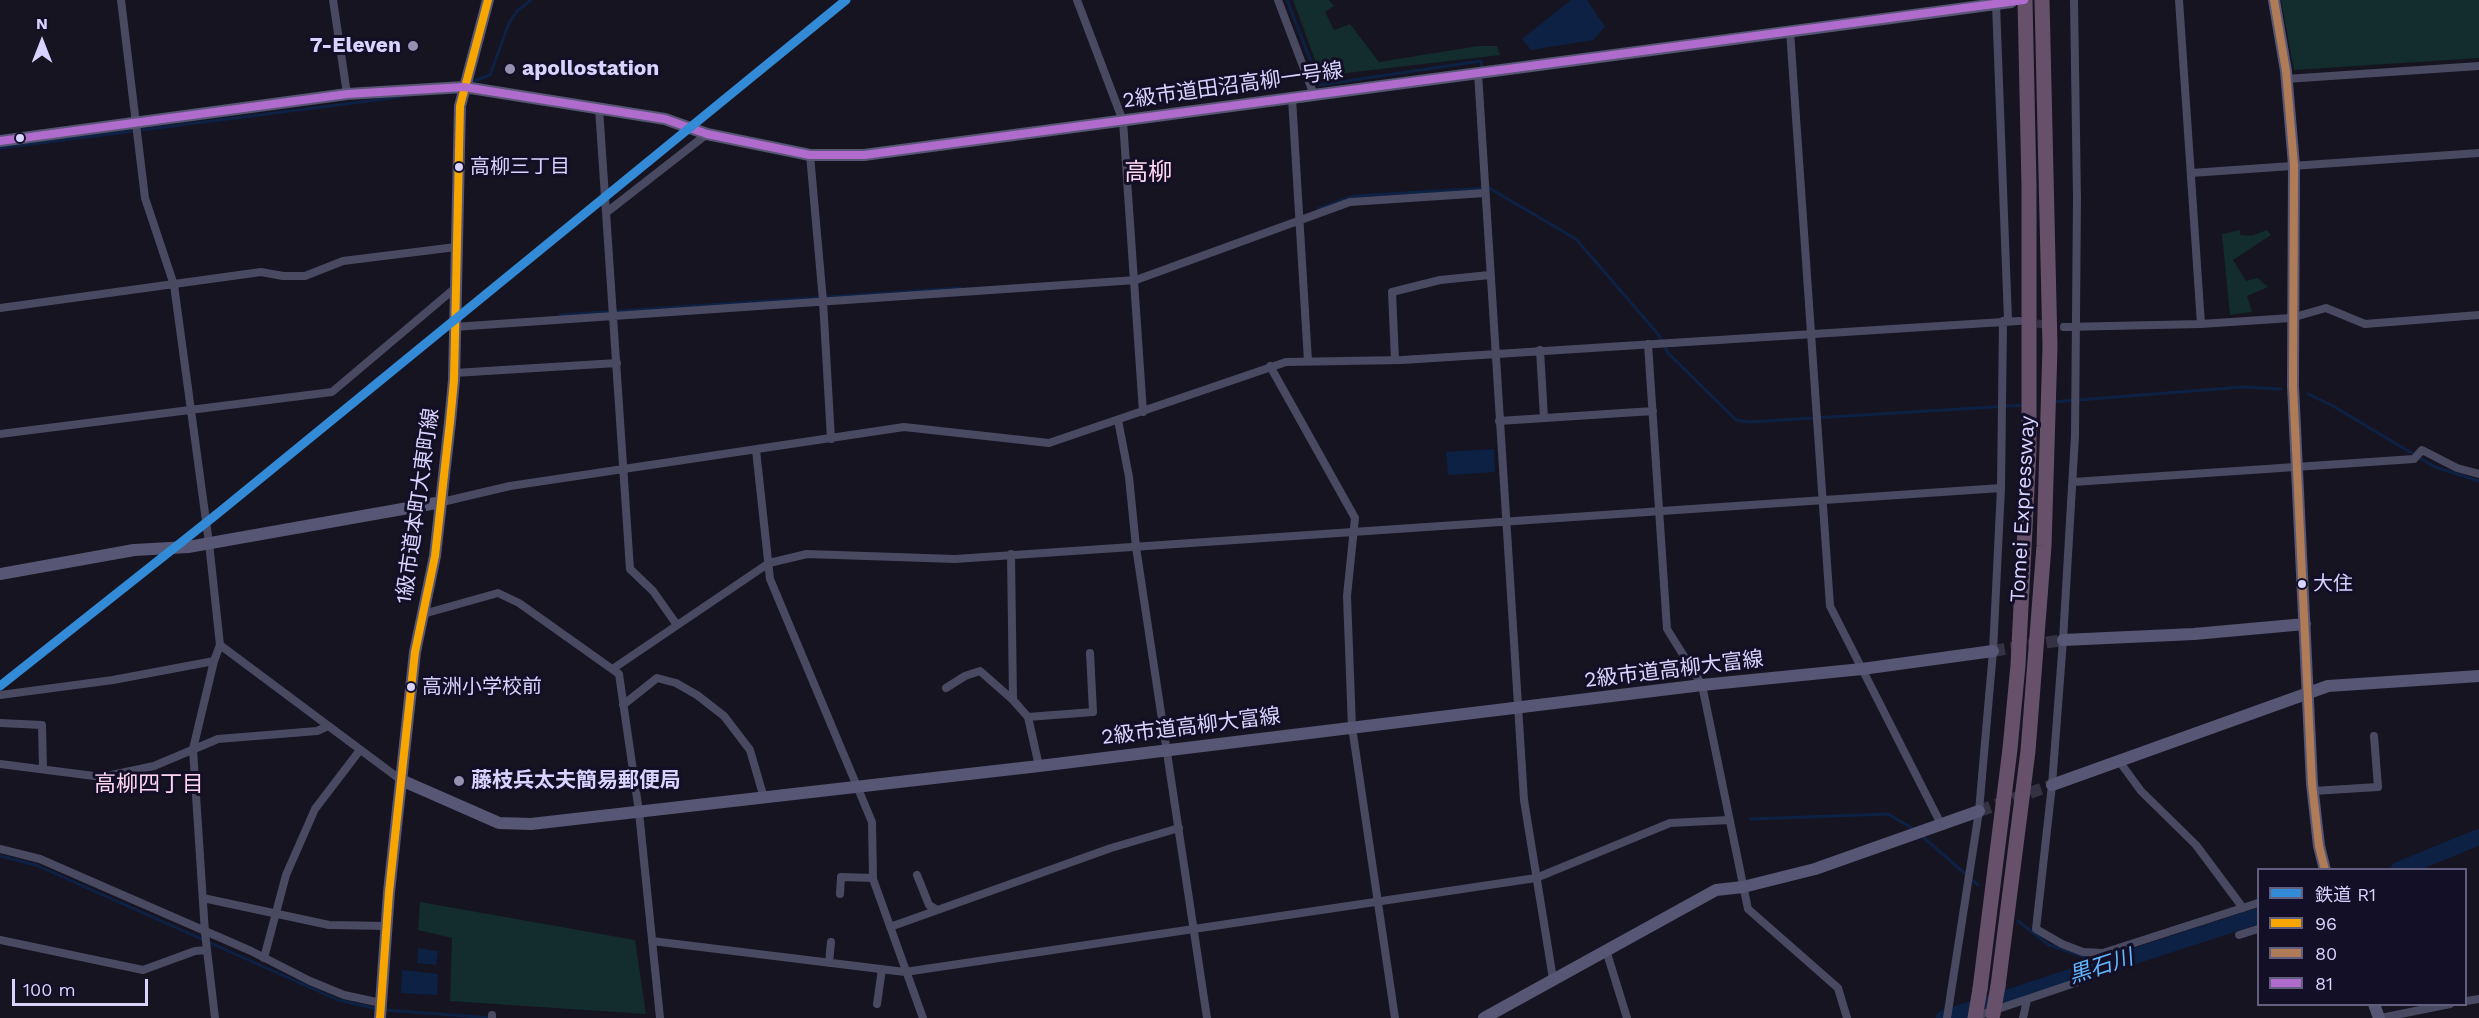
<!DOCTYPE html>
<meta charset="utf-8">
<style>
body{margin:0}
#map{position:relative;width:2479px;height:1018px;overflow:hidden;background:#161421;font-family:"Work Sans","Noto Sans JP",sans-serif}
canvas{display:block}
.legend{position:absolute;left:2257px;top:868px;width:210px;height:138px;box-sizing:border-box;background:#130f26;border:2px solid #625e7d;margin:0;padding:8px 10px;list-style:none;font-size:18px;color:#d9d4ff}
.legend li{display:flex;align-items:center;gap:12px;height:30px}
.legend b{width:30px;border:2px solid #625e7d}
.north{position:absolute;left:12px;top:12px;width:60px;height:60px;-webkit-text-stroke:4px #130f26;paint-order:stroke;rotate:0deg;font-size:16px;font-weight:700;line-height:24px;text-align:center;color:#d9d4ff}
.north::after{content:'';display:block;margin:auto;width:21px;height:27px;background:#d9d4ff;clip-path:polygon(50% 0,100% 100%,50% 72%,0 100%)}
.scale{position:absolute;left:12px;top:979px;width:136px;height:27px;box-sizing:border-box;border:3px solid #d9d4ff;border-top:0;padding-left:8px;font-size:18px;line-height:21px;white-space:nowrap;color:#d9d4ff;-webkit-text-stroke:4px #130f26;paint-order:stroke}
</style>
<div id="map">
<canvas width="2479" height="1018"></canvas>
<ul class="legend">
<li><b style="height:8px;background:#338bd7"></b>鉄道 R1</li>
<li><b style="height:8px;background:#f7a600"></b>96</li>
<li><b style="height:8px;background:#b07c57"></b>80</li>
<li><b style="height:8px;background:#b06ccc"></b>81</li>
</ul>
<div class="north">N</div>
<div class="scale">100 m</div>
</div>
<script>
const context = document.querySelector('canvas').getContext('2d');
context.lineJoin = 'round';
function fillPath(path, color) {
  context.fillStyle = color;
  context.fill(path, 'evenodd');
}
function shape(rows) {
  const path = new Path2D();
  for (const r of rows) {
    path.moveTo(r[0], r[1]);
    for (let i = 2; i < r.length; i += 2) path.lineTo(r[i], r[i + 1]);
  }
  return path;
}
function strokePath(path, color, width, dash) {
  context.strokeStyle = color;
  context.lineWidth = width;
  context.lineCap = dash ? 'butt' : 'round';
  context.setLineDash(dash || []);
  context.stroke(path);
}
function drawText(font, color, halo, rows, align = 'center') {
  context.font = font + ' "Work Sans","Noto Sans JP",sans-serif';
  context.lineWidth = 6;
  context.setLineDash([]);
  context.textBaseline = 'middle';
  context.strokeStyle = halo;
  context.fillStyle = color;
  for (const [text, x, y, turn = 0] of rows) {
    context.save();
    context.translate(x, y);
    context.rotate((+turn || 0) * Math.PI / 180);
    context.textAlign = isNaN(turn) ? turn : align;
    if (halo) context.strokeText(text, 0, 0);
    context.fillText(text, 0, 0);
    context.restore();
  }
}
fillPath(shape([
 [1293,0,1329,0,1334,6,1325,12,1334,30,1350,24,1379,62,1478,46,1497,46,1500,55,1321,76],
 [2281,0,2479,0,2479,58,2294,70],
 [2240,230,2240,235,2251,236,2267,230,2271,235,2233,260,2246,281,2258,278,2268,287,2247,296,2252,312,2230,315,2222,234],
 [420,902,635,940,646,1014,450,1001,452,938,418,930]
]), '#132c2d');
fillPath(shape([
 [1571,0,1587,0,1605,27,1593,40,1531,50,1522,39],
 [1494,449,1495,472,1448,475,1446,452],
 [418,948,438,951,436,965,417,963],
 [402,970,438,974,437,995,401,993]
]), '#0d2144');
strokePath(shape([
 [1287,0,1320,85,1481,61,1482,69],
 [471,82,490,75,509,23,517,11,531,0],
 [0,148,400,97],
 [1318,209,1354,196,1489,188,1576,239,1658,334,1668,353,1736,420,1749,422,2025,405],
 [560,315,961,288],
 [2308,394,2333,406,2435,467,2479,481],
 [2053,402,2242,387,2281,389],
 [1751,819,1888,814,1915,830],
 [1922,836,1978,885],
 [0,856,36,865,338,1000,378,1009],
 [2018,921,2049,945,2106,964],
 [385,1010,492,1018]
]), '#0d2144', 3);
strokePath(shape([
 [2398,870,2479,837],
 [1944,1018,2258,916]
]), '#0d2144', 16);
strokePath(shape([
 [2025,322,2064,327]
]), '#333142', 8, [8, 4]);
strokePath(shape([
 [1993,651,2063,640],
 [1979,811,2052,785]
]), '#333142', 12, [12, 6]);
strokePath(shape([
 [121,0,145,198,174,285,209,543,220,645,214,661,193,749,205,933,215,1018],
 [333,0,347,94],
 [1077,0,1123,121,1143,412],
 [1278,0,1314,95],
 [2074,0,2077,198,2075,436,2063,640,2052,785,2036,929,2062,944,2083,952,2103,953,2258,903],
 [2179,0,2201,324],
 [1996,4,2008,320],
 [1790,31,1830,606,1941,824],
 [1478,73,1524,800,1553,979],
 [2286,79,2479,66],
 [1292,98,1308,361],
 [599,108,630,569,653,591,677,625],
 [810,155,823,301,831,439],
 [2191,173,2479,153],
 [607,212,707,134],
 [0,308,261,272,283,276,305,276,343,261,456,247],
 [454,327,1136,280,1350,202,1485,193],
 [2064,327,2201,324,2291,318,2326,308,2365,324,2479,315],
 [1648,344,1667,629,1702,685,1748,909,1838,988,1847,1018],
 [1540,350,1544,418],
 [1395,360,1392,292,1440,280,1490,275],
 [1270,366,1355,518,1347,596,1352,727,1395,1018],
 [454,373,617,363],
 [1118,420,1129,477,1136,547,1207,1018],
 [1499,421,1653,411],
 [0,434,332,392,454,289],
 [756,450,770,579,872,822,873,879,923,1018],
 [2073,482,2414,459,2422,450,2457,468,2479,474],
 [442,502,510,486,904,427,1049,443,1286,362,1402,360,2019,321],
 [1011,554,1013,700,1028,717,1039,766],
 [423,614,498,593,519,603,619,674,639,812,660,1018],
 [220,645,401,780],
 [614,668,769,563,807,554,955,559,2001,488],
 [946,688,965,676,980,671,1013,700],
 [0,695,113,680,214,661],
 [623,705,657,678,676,683,697,695,724,716,750,750,764,798],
 [1028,717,1093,712,1090,653],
 [0,723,42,725,43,769],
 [2119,761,2141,791,2196,845,2243,908],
 [0,764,102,777,154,766,218,739,317,731,328,726],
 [2313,791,2378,787,2374,736],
 [0,849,40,859,251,951,310,981,344,995,381,1003],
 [917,875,929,905,937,910],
 [840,894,841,877,873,878],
 [203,898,329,925,386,926],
 [890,927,1111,848,1179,828],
 [2239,935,2258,929],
 [0,940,143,970,195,951,207,950],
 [652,941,905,972,1536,878,1670,823,1729,820],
 [1606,950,1627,1018],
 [264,958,286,875,315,809,360,750],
 [829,963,831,942],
 [2466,1001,2479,999],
 [877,1004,882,969],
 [492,1015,492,1018],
 [1974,1017,2075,983],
 [1947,1018,1979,811,1993,651,2001,488,2003,321],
 [2023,1018,2027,1000],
 [2381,1018,2450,1004]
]), '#4a4962', 8);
strokePath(shape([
 [2274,0,2286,71,2294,165,2293,386,2312,784,2319,846,2325,870],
 [0,141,347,94,464,87,665,119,707,134,810,155,864,155,2011,2],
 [0,574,134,550,188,547,442,502],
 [2063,640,2194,634,2305,624],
 [401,780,499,823,531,824,1039,766,1702,685,1862,669,1993,651],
 [2052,785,2328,686,2479,676],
 [2374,1004,2379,1018],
 [380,1018,389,892,415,652,435,556,450,422,454,380,460,106,488,0],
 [1484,1018,1716,890,1743,887,1815,869,1979,811]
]), '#575674', 12);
strokePath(shape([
 [1998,986,2028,751,2044,546,2050,347,2042,0],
 [1980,989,2010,749,2018,665,2029,450,2029,186,2025,0]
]), '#67516a', 15);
strokePath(shape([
 [1993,1014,1998,986],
 [1975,1018,1980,989]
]), '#67516a', 15);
strokePath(shape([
 [380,1018,389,892,415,652,435,556,450,422,454,380,460,106,488,0]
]), '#f7a600', 8);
strokePath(shape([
 [2274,0,2286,71,2294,165,2293,386,2312,784,2319,846,2325,870]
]), '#b07c57', 8);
strokePath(shape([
 [0,141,347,94,464,87,665,119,707,134,810,155,864,155,2024,0]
]), '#b06ccc', 8);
strokePath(shape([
 [0,686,217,514,846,0]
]), '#338bd7', 9);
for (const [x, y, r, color] of [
 [413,46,6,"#9591b1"],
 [510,69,6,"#9591b1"],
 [20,138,5,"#d9d4ff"],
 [459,167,5,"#d9d4ff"],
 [2302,584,5,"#d9d4ff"],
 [411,687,5,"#d9d4ff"],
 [459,781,6,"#9591b1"]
]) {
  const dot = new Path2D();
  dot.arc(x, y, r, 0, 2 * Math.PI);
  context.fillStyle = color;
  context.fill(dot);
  strokePath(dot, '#130f26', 2);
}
drawText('20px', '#d9d4ff', '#130f26', [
 ["高柳三丁目",470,167],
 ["大住",2313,584],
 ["高洲小学校前",422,687]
], 'left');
drawText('bold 21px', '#d9d4ff', '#130f26', [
 ["7-Eleven",401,46,"right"],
 ["apollostation",522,69],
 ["藤枝兵太夫簡易郵便局",471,781]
], 'left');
drawText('21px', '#d9d4ff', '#130f26', [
 ["2級市道田沼高柳一号線",1233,86,-8],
 ["1級市道本町大東町線",418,506,-82],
 ["Tomei Expressway",2023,509,-87],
 ["2級市道高柳大富線",1674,670,-7],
 ["2級市道高柳大富線",1191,727,-7]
]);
drawText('22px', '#ffd6f0', '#130f26', [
 ["高柳四丁目",149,785]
]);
drawText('italic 22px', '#62b6ff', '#130f26', [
 ["黒石川",2101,967,-18]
]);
drawText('24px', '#ffd6f0', '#130f26', [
 ["高柳",1148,173]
]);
</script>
